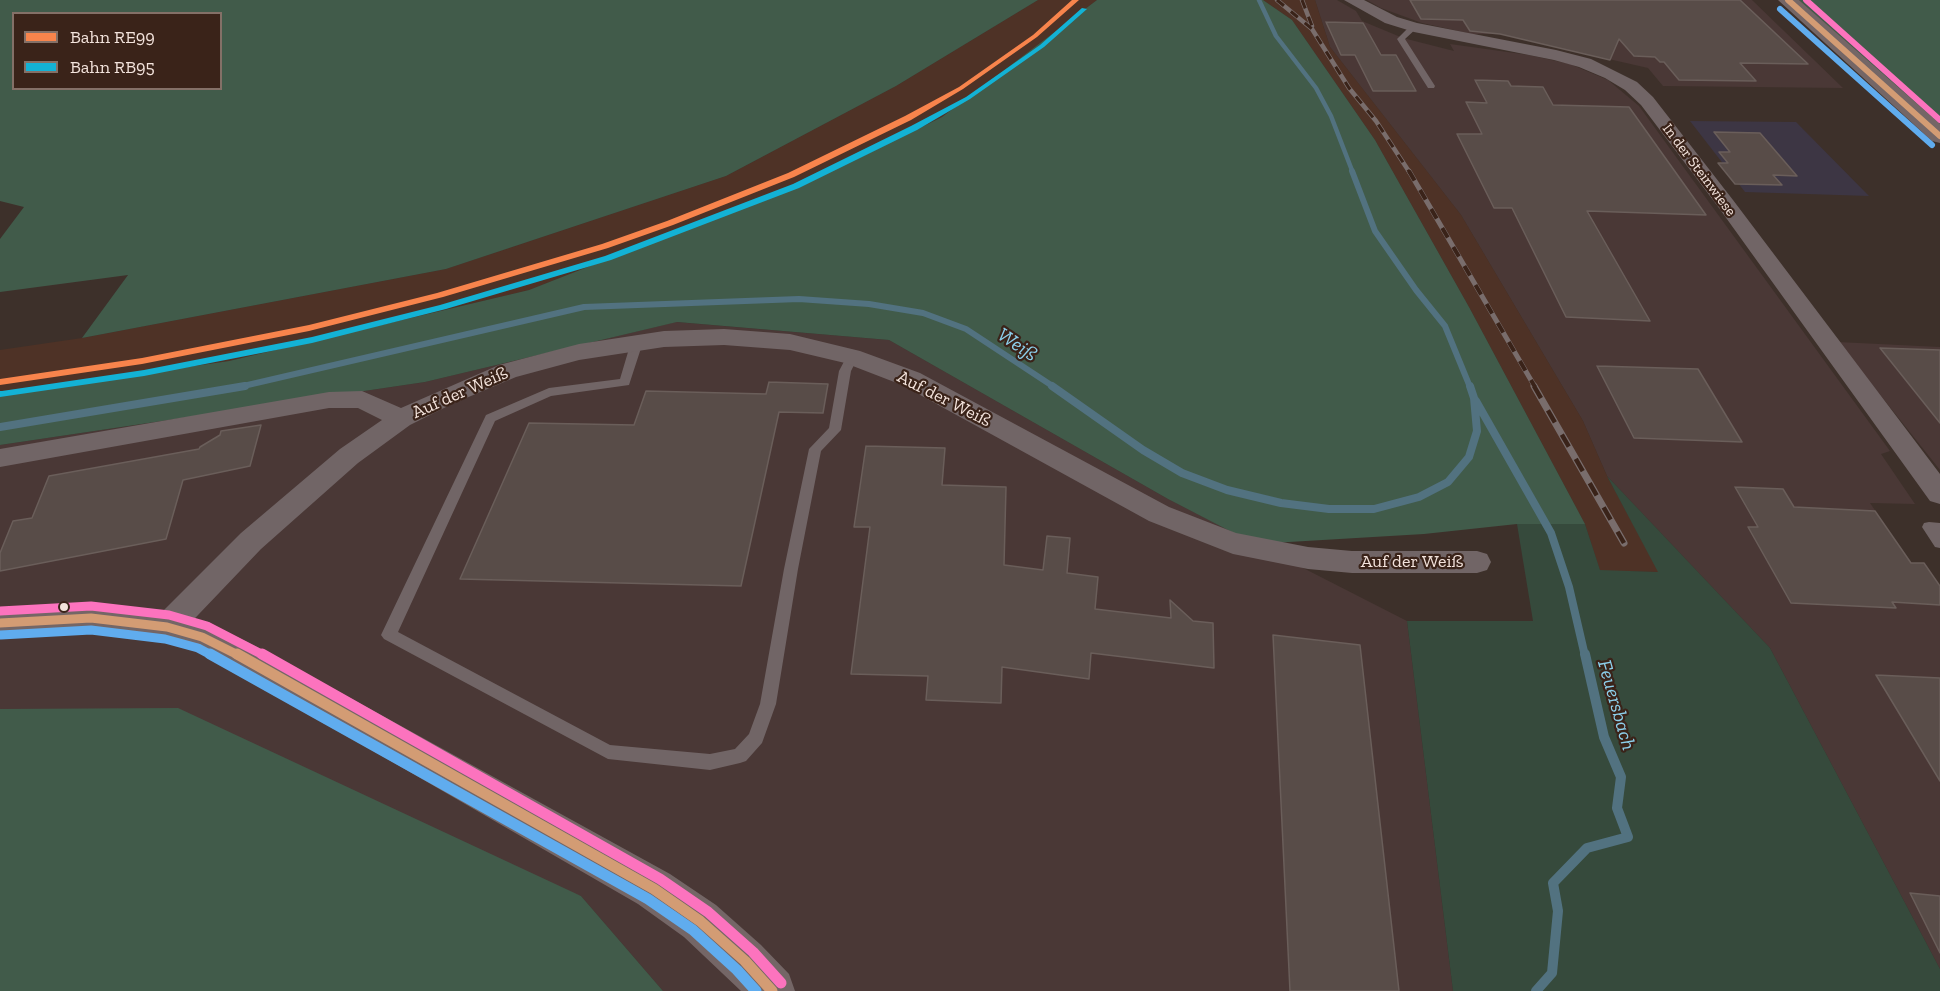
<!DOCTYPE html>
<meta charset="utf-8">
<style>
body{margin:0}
#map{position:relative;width:1940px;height:991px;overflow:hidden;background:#3d302a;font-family:"Zilla Slab",serif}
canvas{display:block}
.legend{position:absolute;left:12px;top:12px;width:210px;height:78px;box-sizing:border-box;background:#3a2319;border:2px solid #847067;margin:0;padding:8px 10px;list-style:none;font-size:18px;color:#f3e3dc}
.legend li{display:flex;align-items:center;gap:12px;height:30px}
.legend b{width:30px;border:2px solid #847067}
</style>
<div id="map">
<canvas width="1940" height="991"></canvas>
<ul class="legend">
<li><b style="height:8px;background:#f8844c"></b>Bahn RE99</li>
<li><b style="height:8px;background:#13b2d5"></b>Bahn RB95</li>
</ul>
</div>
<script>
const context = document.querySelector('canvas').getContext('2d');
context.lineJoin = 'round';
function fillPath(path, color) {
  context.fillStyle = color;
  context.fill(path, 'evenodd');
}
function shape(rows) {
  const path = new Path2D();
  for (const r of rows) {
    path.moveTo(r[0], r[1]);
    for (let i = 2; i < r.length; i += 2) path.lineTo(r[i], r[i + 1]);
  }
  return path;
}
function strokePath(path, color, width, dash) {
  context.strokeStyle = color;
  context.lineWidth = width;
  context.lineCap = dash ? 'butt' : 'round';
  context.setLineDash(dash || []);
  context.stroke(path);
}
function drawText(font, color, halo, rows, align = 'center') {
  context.font = font + ' "Zilla Slab",serif';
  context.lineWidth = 4.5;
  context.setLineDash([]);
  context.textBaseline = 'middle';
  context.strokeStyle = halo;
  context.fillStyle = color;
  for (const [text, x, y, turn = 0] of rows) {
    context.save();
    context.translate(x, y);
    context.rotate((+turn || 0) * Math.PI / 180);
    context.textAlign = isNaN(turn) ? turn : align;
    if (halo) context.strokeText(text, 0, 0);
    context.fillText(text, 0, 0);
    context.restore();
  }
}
fillPath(shape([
 [1690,121,1796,122,1869,196,1745,192]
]), '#3d3644');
fillPath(shape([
 [1315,0,1337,0,1356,11,1362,21,1403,38,1454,51,1450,44,1529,55,1570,64,1608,80,1639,106,1890,451,1881,454,1915,504,1870,503,1911,563,1924,563,1940,586,1940,969,1770,648,1607,476,1583,421,1461,215,1330,47],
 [1367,0,1752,0,1843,88,1663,86,1648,68,1521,39,1509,34,1472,34,1422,23,1381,8],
 [676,322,889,340,1168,499,1407,621,1453,991,663,991,581,896,0,709,0,445,425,382],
 [1838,342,1940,347,1940,470,1893,411]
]), '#4a3836');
fillPath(shape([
 [1038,0,1097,0,942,117,834,170,529,290,229,361,0,394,0,350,82,338,446,269,726,176,896,86],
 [1263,0,1315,0,1330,47,1461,215,1583,421,1607,476,1659,572,1600,571,1585,524,1469,307,1375,140,1292,20]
]), '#4e3226');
fillPath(shape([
 [1607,476,1770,648,1940,969,1940,991,1453,991,1407,621,1533,621,1517,524,1585,524,1600,570,1658,572]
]), '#364a3c');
fillPath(shape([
 [0,0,1038,0,896,86,726,176,446,269,82,338,128,275,0,292,0,239,24,207,0,201],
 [14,14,220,14,220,88,14,88],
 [1097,0,1263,0,1292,20,1375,140,1469,307,1585,524,1517,524,1424,534,1255,544,1168,499,889,340,677,322,425,382,0,445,0,394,229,361,529,290,834,170,942,117],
 [1799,0,1940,0,1940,126],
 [178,708,581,896,663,991,0,991,0,709]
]), '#415b4a');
strokePath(shape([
 [1259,0,1276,36,1316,88,1331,116,1353,173]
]), '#527280', 4.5);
strokePath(shape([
 [1352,171,1375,231,1416,290,1445,326,1470,387],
 [239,387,584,307,799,299,869,304,923,313,966,329,1054,387]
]), '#527280', 6);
strokePath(shape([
 [1052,386,1143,450,1182,473,1227,490,1281,503,1329,509,1374,509,1419,497,1448,482,1469,457,1477,431,1474,398,1470,386],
 [1476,401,1551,533,1569,587,1585,656],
 [0,427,245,386]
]), '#527280', 8);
strokePath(shape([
 [1536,991,1552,973,1558,911,1553,883,1587,848,1628,837,1617,808,1621,777,1604,737,1585,654]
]), '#527280', 10);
const building = shape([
 [1410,0,1740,0,1808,64,1740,63,1756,81,1679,80,1664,62,1660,62,1655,57,1634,56,1619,39,1610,60,1500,34,1470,31,1463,20,1421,19,1410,0],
 [1326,22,1363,23,1381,55,1396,55,1416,91,1373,91,1355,55,1341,55,1326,22],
 [1475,80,1508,81,1511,86,1543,87,1553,105,1629,107,1706,215,1587,211,1650,321,1566,317,1512,208,1494,208,1457,134,1482,134,1466,102,1487,103,1475,80],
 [1714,132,1760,133,1797,176,1773,175,1782,185,1735,184,1718,163,1728,163,1719,152,1730,152,1714,132],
 [1880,348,1940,350,1940,423,1880,348],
 [1597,366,1698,369,1742,442,1634,438,1597,366],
 [769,382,828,384,823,413,779,412,741,586,460,579,529,423,634,425,646,391,766,394,769,382],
 [261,425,250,466,183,480,166,539,0,571,0,553,13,521,32,518,49,476,199,449,200,447,220,435,221,431,261,425],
 [866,446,945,448,942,485,1006,487,1004,565,1043,570,1047,536,1070,538,1067,573,1098,577,1095,609,1171,618,1170,600,1193,621,1213,623,1214,668,1091,653,1089,679,1002,667,1001,703,926,700,928,676,851,674,870,527,854,527,866,446],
 [1735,487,1783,489,1794,507,1875,511,1911,563,1924,563,1940,586,1940,605,1892,602,1896,608,1791,603,1748,527,1758,527,1735,487],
 [1273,635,1360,645,1399,991,1290,991,1273,635],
 [1876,675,1940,678,1940,781,1876,675],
 [1910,893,1940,896,1940,953,1910,893]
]);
fillPath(building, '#584c48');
strokePath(building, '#6a5e5a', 1.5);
fillPath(shape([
 [1411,25,1418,27,1405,39,1435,86,1434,88,1428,88,1397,39,1411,25],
 [637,338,643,342,629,385,551,396,495,421,398,632,610,745,710,754,735,749,749,734,760,704,784,569,809,449,829,428,839,371,848,354,856,354,858,357,851,371,841,430,821,451,798,569,776,704,762,743,746,761,740,763,710,770,608,759,384,639,381,635,486,415,549,388,620,379,631,342,637,338],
 [1929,522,1940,523,1940,548,1935,547,1922,527,1924,523,1929,522]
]), '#716566');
fillPath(shape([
 [1344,0,1364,0,1397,17,1417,23,1556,50,1591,59,1637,82,1653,97,1733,200,1940,474,1940,504,1930,501,1719,208,1641,105,1625,90,1605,78,1579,67,1554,60,1414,32,1385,23,1344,0],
 [724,329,790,334,860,351,920,373,1169,507,1236,533,1308,547,1352,551,1477,551,1487,554,1491,562,1487,570,1477,573,1352,573,1308,569,1233,554,1149,521,902,385,845,363,790,350,724,345,664,347,579,360,516,377,452,404,410,425,358,463,261,549,178,636,167,639,156,636,152,627,156,618,241,533,340,449,382,420,358,408,329,408,0,467,0,449,329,392,362,391,401,408,499,365,579,344,664,331,724,329]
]), '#716566');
fillPath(shape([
 [1778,0,1799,0,1940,124,1940,143,1932,141,1778,0],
 [91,603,167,612,215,626,263,650,670,874,716,905,761,945,789,974,795,991,741,991,684,937,638,904,237,672,192,649,167,642,91,633,0,638,0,608,91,603]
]), '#746666');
const railFar2 = shape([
 [1277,0,1312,29,1349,88,1376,121,1410,173],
 [1302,0,1312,26]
]);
const railFar1 = shape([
 [1409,171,1535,387]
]);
const rail = shape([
 [1534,386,1624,543]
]);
strokePath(railFar2, '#796d6c', 4.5);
strokePath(railFar1, '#796d6c', 5);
strokePath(rail, '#796d6c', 7);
strokePath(railFar2, '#3a2319', 3, [9]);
strokePath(railFar1, '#3a2319', 4, [11]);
strokePath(rail, '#3a2319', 4.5, [14]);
strokePath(shape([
 [1788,0,1940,136]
]), '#d39c74', 6);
strokePath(shape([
 [0,623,91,618,167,627,202,637,240,656]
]), '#d39c74', 9);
strokePath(shape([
 [237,654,654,889,700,921,745,961,772,991]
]), '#d39c74', 11);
strokePath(shape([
 [1780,9,1932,145]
]), '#60acee', 6);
strokePath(shape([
 [1,635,91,630,165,639,198,648,213,656]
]), '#60acee', 9);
strokePath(shape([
 [210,654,648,899,693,930,737,970,756,991]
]), '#60acee', 11);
strokePath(shape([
 [1806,0,1940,120]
]), '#fc73be', 6);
strokePath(shape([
 [0,611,91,606,169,615,207,626,265,656]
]), '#fc73be', 9);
strokePath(shape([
 [262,654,660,879,708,912,753,952,781,983]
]), '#fc73be', 11);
fillPath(shape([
 [1072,0,1079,0,1037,37,963,89,911,120,794,177,673,225,608,248,443,297,309,331,142,364,0,385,0,379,142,358,309,325,437,293,602,244,667,221,788,173,905,116,959,87,1033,35,1072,0]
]), '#f8844c');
fillPath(shape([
 [1082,8,1087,9,1044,47,970,99,917,130,799,188,611,260,446,309,312,343,144,376,0,397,0,391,2,391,144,370,312,337,440,305,605,256,793,184,911,126,966,97,1040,45,1082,8]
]), '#13b2d5');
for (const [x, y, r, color] of [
 [64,607,5,"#f3e3dc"]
]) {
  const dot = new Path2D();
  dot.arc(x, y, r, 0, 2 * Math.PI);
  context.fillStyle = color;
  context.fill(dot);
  strokePath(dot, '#3a2319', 2);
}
drawText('15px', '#f3e3dc', '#3a2319', [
 ["In der Steinwiese",1699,170,53]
]);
drawText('18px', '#f3e3dc', '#3a2319', [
 ["Auf der Weiß",460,393,-24],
 ["Auf der Weiß",944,399,27],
 ["Auf der Weiß",1412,562]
]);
drawText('italic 20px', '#8ccfeb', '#3a2319', [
 ["Weiß",1017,345,34],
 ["Feuersbach",1616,705,74]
]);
</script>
